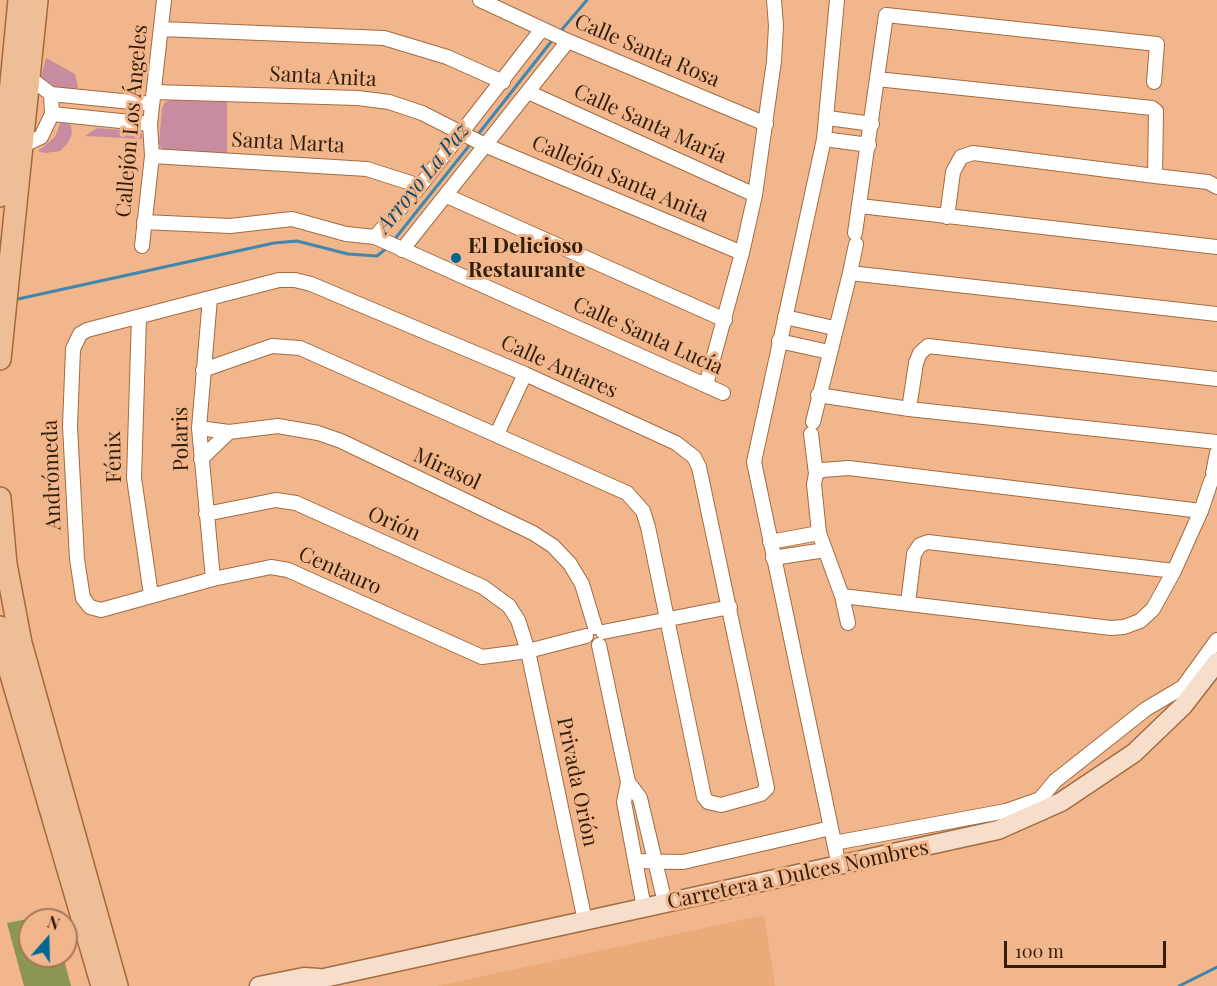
<!DOCTYPE html>
<meta charset="utf-8">
<style>
body{margin:0}
#map{position:relative;width:1217px;height:986px;overflow:hidden;background:#f1b68b;font-family:"Playfair Display",serif}
canvas{display:block}
.north{position:absolute;left:18px;top:908px;width:60px;height:60px;box-sizing:border-box;background:#f1b68b;border:2px solid #a57857;border-radius:50%;rotate:20deg;font-size:16px;font-weight:700;line-height:24px;text-align:center;color:#321c0a}
.north::after{content:'';display:block;margin:auto;width:21px;height:27px;background:#006795;clip-path:polygon(50% 0,100% 100%,50% 72%,0 100%)}
.scale{position:absolute;left:1004px;top:941px;width:162px;height:27px;box-sizing:border-box;border:3px solid #321c0a;border-top:0;padding-left:8px;font-size:18px;line-height:21px;white-space:nowrap;color:#321c0a;-webkit-text-stroke:4px #f1b68b;paint-order:stroke}
</style>
<div id="map">
<canvas width="1217" height="986"></canvas>
<div class="north">N</div>
<div class="scale">100 m</div>
</div>
<script>
const context = document.querySelector('canvas').getContext('2d');
context.lineJoin = 'round';
function fillPath(path, color) {
  context.fillStyle = color;
  context.fill(path, 'evenodd');
}
function shape(rows) {
  const path = new Path2D();
  for (const r of rows) {
    path.moveTo(r[0], r[1]);
    for (let i = 2; i < r.length; i += 2) path.lineTo(r[i], r[i + 1]);
  }
  return path;
}
function strokePath(path, color, width, dash) {
  context.strokeStyle = color;
  context.lineWidth = width;
  context.lineCap = dash ? 'butt' : 'round';
  context.setLineDash(dash || []);
  context.stroke(path);
}
function drawText(font, color, halo, rows, align = 'center') {
  context.font = font + ' "Playfair Display",serif';
  context.lineWidth = 6;
  context.setLineDash([]);
  context.textBaseline = 'middle';
  context.strokeStyle = halo;
  context.fillStyle = color;
  for (const [text, x, y, turn = 0] of rows) {
    context.save();
    context.translate(x, y);
    context.rotate((+turn || 0) * Math.PI / 180);
    context.textAlign = isNaN(turn) ? turn : align;
    if (halo) context.strokeText(text, 0, 0);
    context.fillText(text, 0, 0);
    context.restore();
  }
}
fillPath(shape([
 [764,915,775,986,438,986]
]), '#ebaa79');
fillPath(shape([
 [46,58,75,74,78,86,76,91,57,92,41,78],
 [173,100,227,102,227,153,162,149,159,143,162,108,165,102],
 [61,121,71,125,72,134,67,144,60,151,45,153,38,151,55,137],
 [97,128,137,131,142,134,142,139,85,136]
]), '#c88ca0');
strokePath(shape([
 [559,33,587,0],
 [476,137,554,38],
 [394,240,472,142],
 [18,299,274,243,297,241,348,254,377,256,388,247],
 [1179,986,1217,967]
]), '#4186af', 3);
fillPath(shape([
 [52,914,53,920,30,920,30,956,63,956,71,986,24,986,7,923]
]), '#8a9651');
const minor = shape([
 [480,0,568,41,766,124],
 [837,0,824,139,754,462,839,866],
 [161,29,384,38,447,57,503,82],
 [877,79,1152,108,1156,111,1155,176,973,153,961,157,953,172,947,217],
 [154,92,358,98,389,102,422,113,487,146,742,253],
 [528,92,755,195],
 [51,94,152,104],
 [52,114,150,124],
 [828,118,872,124],
 [824,139,869,145],
 [17,141,24,145,41,137,52,114,51,94,30,78,23,77],
 [152,156,367,169,420,186],
 [1155,176,1208,182,1217,187],
 [447,196,725,320],
 [860,206,1217,247],
 [144,222,230,226,292,219,346,234,375,237,723,393],
 [855,233,886,15,1157,44,1154,82],
 [375,237,420,186,542,29],
 [142,246,152,156,150,124,164,0],
 [402,250,568,41],
 [850,273,856,244],
 [210,298,199,428,213,579],
 [139,317,134,478,151,595],
 [785,317,834,328],
 [779,341,829,352],
 [203,370,272,346,300,348,627,493,643,511,648,527,704,797,708,802,721,805,761,794,767,788,699,467,694,457,676,443,525,374,311,284,295,280,279,280,87,330,80,334,73,349,70,426,77,559,83,598,90,607,101,610,213,579,271,567,288,570,482,657,528,651,586,636],
 [706,385,742,253,755,195,774,61,776,26,774,0],
 [818,395,909,409,1217,442],
 [909,409,916,363,920,353,928,346,1217,379],
 [813,422,850,273,1217,314],
 [199,428,229,432,278,426,318,433,341,441,533,533,553,546,570,564,582,584,595,627],
 [497,434,525,374],
 [811,434,816,474],
 [201,459,229,432],
 [1213,473,1217,453],
 [1201,511,1211,481],
 [206,514,276,500,296,503,483,587,509,606,518,620,528,651,585,921],
 [770,542,819,533],
 [773,558,825,550],
 [842,596,1111,628,1124,627,1140,621,1153,609,1174,571,1201,511,849,468,822,470,816,474,814,484,819,533,842,596,848,623],
 [908,603,914,554,920,545,928,542,1174,571],
 [603,632,730,607],
 [599,645,628,782,624,802,644,908],
 [628,782,640,798,665,903],
 [834,843,1006,811,1040,799,1055,781,1146,709,1183,687,1217,640],
 [635,861,683,862,831,828]
]);
const secondary = shape([
 [259,986,304,977,319,978],
 [307,986,324,978,998,830,1061,802,1134,753,1183,706,1217,662]
]);
const primary = shape([
 [0,196,19,0],
 [0,359,37,0],
 [0,498,6,564,21,643,117,986],
 [0,627,4,651,102,986]
]);
strokePath(minor, '#a26c42', 16);
strokePath(secondary, '#a26c42', 21);
strokePath(primary, '#a46939', 24);
strokePath(minor, '#fff', 14);
strokePath(secondary, '#f6decb', 18);
strokePath(primary, '#eebe97', 21);
for (const [x, y, r, color] of [
 [456,258,6,"#006795"]
]) {
  const dot = new Path2D();
  dot.arc(x, y, r, 0, 2 * Math.PI);
  context.fillStyle = color;
  context.fill(dot);
  strokePath(dot, '#f1b68b', 2);
}
drawText('21px', '#321c0a', '#f1b68b', [
 ["Calle Santa Rosa",647,51,23],
 ["Santa Anita",323,77,3],
 ["Callejón Los Ángeles",132,121,-85],
 ["Calle Santa María",650,124,24],
 ["Santa Marta",288,143,3],
 ["Callejón Santa Anita",620,179,23],
 ["Calle Santa Lucía",648,336,24],
 ["Calle Antares",559,367,24],
 ["Polaris",181,439,-91],
 ["Fénix",114,457,-91],
 ["Mirasol",447,469,25],
 ["Andrómeda",52,475,-92],
 ["Orión",394,524,24],
 ["Centauro",340,571,24],
 ["Privada Orión",577,782,78],
 ["Carretera a Dulces Nombres",798,875,-12]
]);
drawText('bold 21px', '#321c0a', '#f1b68b', [
 ["El Delicioso",468,246],
 ["Restaurante",468,270]
], 'left');
drawText('italic 22px', '#124966', '#f1b68b', [
 ["Arroyo La Paz",423,178,-51]
]);
</script>
